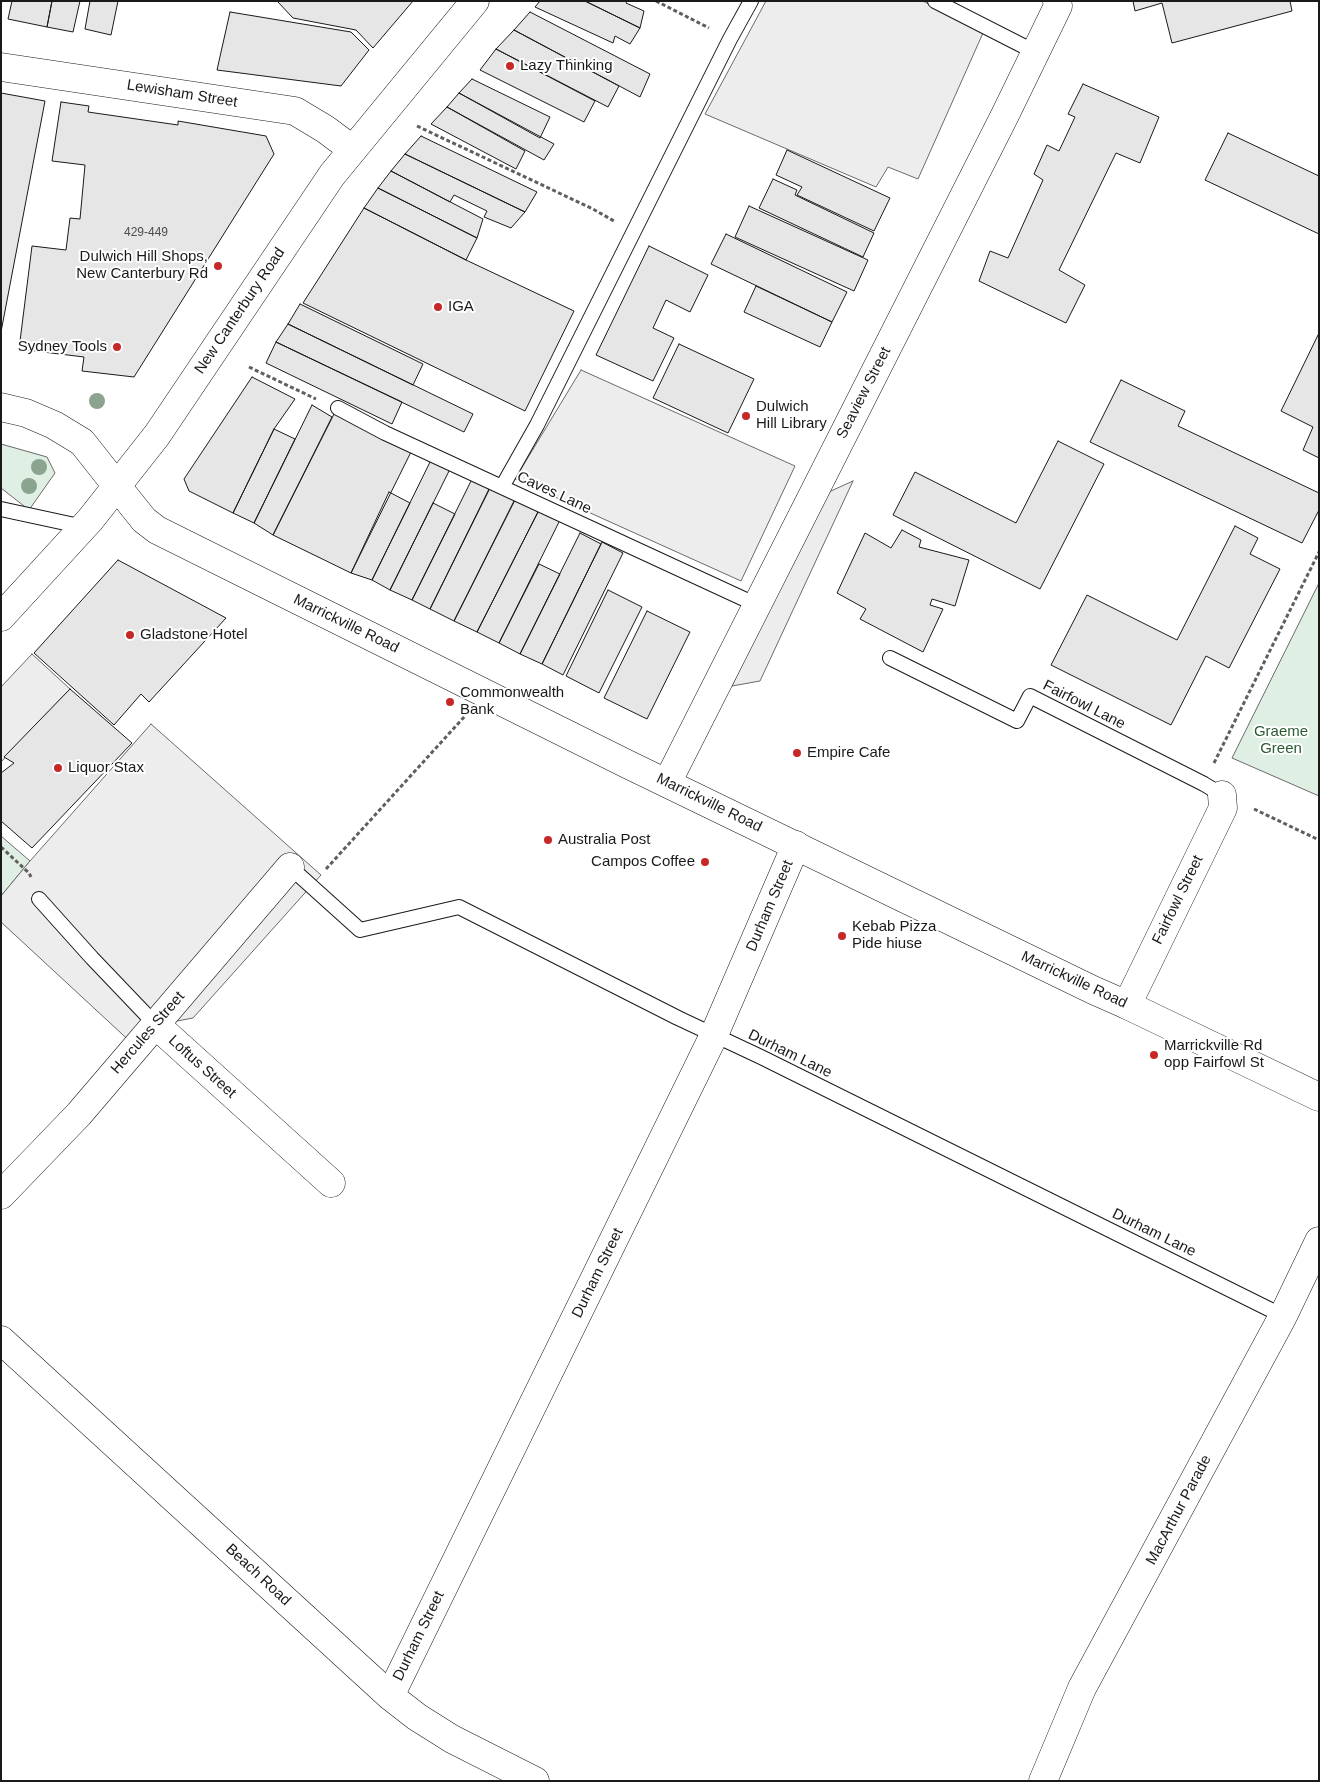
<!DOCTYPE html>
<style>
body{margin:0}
#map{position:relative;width:1320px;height:1782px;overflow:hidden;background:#fff;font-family:Arial,sans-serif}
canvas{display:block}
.frame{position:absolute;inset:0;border:2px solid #1a1a1a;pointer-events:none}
</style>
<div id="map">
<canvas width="1320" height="1782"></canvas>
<div class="frame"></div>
</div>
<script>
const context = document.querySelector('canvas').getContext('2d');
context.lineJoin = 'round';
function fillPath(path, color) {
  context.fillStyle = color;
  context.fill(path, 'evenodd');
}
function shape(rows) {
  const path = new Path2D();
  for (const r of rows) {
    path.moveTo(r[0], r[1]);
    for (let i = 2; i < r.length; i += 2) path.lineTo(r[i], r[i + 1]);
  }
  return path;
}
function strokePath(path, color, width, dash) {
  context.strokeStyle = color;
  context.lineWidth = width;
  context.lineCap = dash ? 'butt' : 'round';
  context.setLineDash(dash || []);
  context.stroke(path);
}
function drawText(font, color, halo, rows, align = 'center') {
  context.font = font + ' Arial,sans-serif';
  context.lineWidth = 4;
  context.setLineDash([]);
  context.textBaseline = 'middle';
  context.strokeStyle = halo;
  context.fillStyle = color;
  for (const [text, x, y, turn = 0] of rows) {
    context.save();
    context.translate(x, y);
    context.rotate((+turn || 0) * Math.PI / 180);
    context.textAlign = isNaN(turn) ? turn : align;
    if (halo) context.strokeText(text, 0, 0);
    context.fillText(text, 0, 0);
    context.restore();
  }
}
const green = shape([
 [1,444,47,457,55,473,29,510,1,488,1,444],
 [1319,583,1319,796,1232,758,1319,583],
 [1,836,30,861,1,896,1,836]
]);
fillPath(green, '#e0efe3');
strokePath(green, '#6a6a6a', 1);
const parking = shape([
 [766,1,923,1,983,33,918,179,888,167,876,187,705,114,766,1],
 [581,370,795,466,741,581,515,479,581,370],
 [853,481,760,681,732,686,822,495,853,481],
 [32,654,70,689,1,762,1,687,32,654],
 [151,724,321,875,193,1018,156,1025,136,1047,1,922,1,896,30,861,151,724]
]);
fillPath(parking, '#ededed');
strokePath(parking, '#6a6a6a', 1);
const building = shape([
 [12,1,52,1,47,27,8,19,12,1],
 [52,1,80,1,73,32,47,27,52,1],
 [90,1,118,1,111,35,85,29,90,1],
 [277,1,413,1,373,48,356,30,293,18,277,1],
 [540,1,585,1,640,28,630,44,615,36,613,43,535,7,540,1],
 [585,1,627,1,626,3,644,11,640,28,585,1],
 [1133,1,1290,1,1292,11,1172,43,1162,3,1135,11,1133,1],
 [230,12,351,32,369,50,341,86,217,70,230,12],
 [530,12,650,74,640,97,514,30,530,12],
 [514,30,619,86,608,107,496,49,514,30],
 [496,49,595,101,584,122,480,70,496,49],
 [472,79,550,117,540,138,459,93,472,79],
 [1083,84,1159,117,1140,163,1116,153,1059,270,1085,285,1066,323,979,281,990,251,1008,258,1043,180,1034,174,1047,145,1059,151,1075,117,1068,114,1083,84],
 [1,93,45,101,1,332,1,93],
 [459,93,554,144,544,160,447,107,459,93],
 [61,102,89,106,88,112,178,125,178,121,266,136,274,154,134,377,82,371,84,357,19,349,32,246,66,250,70,218,80,219,85,165,52,161,61,102],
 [447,107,525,151,516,169,431,124,447,107],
 [1228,133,1319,176,1319,234,1205,180,1228,133],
 [421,136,537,192,525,212,405,154,421,136],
 [787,150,890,198,874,231,797,195,802,187,776,175,787,150],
 [405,154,525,212,511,228,484,217,487,211,454,195,450,202,391,171,405,154],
 [391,171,483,219,477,238,378,188,391,171],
 [773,179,797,190,795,195,874,233,863,257,759,208,773,179],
 [378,188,477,238,466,260,364,208,378,188],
 [749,206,868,260,854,291,735,237,749,206],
 [364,208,466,260,574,311,525,411,303,303,364,208],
 [726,234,847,292,832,322,711,264,726,234],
 [649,246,708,275,690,312,666,300,653,328,674,338,653,381,596,355,649,246],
 [756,286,832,322,820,347,744,312,756,286],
 [300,304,423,364,413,385,288,324,300,304],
 [288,324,473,414,464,432,276,342,288,324],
 [1319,333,1319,458,1303,450,1313,427,1281,411,1319,333],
 [276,342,402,402,392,424,266,363,276,342],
 [679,344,754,379,728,433,653,398,679,344],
 [252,377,295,399,274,429,233,513,189,491,184,479,252,377],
 [1121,380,1185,411,1178,426,1319,493,1319,510,1302,543,1090,442,1121,380],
 [312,405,332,417,273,535,254,523,312,405],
 [334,414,411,452,351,573,273,535,334,414],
 [274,429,295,439,254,523,233,513,274,429],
 [1058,441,1104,464,1040,589,893,515,915,472,1016,523,1058,441],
 [432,458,451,467,390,590,372,580,432,458],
 [472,479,490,487,430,609,412,600,472,479],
 [491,486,516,497,454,621,430,609,491,486],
 [389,492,410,503,372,580,351,573,389,492],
 [516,498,539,510,477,632,454,621,516,498],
 [433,503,455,514,412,600,390,590,433,503],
 [539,510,560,520,499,643,477,632,539,510],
 [1235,526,1258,538,1250,554,1280,569,1229,668,1206,656,1171,725,1051,665,1087,595,1177,640,1235,526],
 [902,530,921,540,919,547,969,560,955,606,932,599,930,605,943,609,923,652,860,619,866,609,837,593,865,533,891,548,902,530],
 [580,533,601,544,542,664,520,654,580,533],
 [602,542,623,553,563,675,542,664,602,542],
 [118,560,226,618,149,702,141,694,114,725,34,653,118,560],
 [539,564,560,574,520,654,499,643,539,564],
 [608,590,642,607,599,693,566,676,608,590],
 [647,611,690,632,647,719,604,698,647,611],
 [70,689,132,743,32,848,1,821,1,773,14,763,4,757,70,689]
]);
fillPath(building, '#e6e6e6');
strokePath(building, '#1a1a1a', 1);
const lane = shape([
 [935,1,1035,52],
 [338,408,385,433,757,605],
 [502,487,537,425,730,39,751,1],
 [1,509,84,527],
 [890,658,1017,721,1030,696,1204,784,1222,795],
 [290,867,360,930,459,907,678,1018,761,1057,1283,1316],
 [39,899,92,958,156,1025]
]);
const street = shape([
 [1,67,295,111,325,129,352,149],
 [1,407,26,413,54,425,82,442,116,485],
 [667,783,1005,115,1058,6,1057,1],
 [1127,1005,1223,808,1222,795],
 [156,1025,331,1183],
 [1,1195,79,1114,290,867],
 [1,1340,390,1696,417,1717,452,1739,535,1781],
 [390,1696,714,1035,796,845],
 [1043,1781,1082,1688,1283,1316,1319,1241]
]);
const secondary = shape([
 [116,485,144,520,157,530,627,764,1093,990,1127,1005,1319,1097]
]);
const highway = shape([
 [1,617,90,520,157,435,332,175,475,1]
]);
strokePath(lane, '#1a1a1a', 16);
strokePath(street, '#1a1a1a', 29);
strokePath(secondary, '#1a1a1a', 29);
strokePath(highway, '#1a1a1a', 29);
strokePath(shape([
 [656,1,709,28],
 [417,126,593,209,614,221],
 [249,367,316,399],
 [1214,763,1319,552],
 [1254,809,1319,840],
 [1,847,29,873,31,877],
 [326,869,465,716]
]), '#5f5f5f', 3, [4, 2.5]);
strokePath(lane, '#fff', 14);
strokePath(street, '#fff', 28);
strokePath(secondary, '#fff', 28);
strokePath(highway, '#fff', 28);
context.fillStyle = '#8aa48f';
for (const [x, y] of [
 [97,401],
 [39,467],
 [29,486]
]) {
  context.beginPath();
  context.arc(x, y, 8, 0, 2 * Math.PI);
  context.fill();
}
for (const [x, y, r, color] of [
 [510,66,5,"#c62828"],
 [218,266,5,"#c62828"],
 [438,307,5,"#c62828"],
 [117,347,5,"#c62828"],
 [746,416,5,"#c62828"],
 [130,635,5,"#c62828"],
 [450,702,5,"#c62828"],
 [797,753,5,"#c62828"],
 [58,768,5,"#c62828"],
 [548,840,5,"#c62828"],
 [705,862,5,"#c62828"],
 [842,936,5,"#c62828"],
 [1154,1055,5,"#c62828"]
]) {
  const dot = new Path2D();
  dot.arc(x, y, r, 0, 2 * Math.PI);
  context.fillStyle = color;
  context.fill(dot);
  strokePath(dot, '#fff', 2);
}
drawText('12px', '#4d4d4d', null, [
 ["429-449",146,233]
]);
drawText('15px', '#1a1a1a', '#fff', [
 ["Lazy Thinking",520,66],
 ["Dulwich Hill Shops,",208,257,"right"],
 ["New Canterbury Rd",208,274,"right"],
 ["IGA",448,307],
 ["Sydney Tools",107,347,"right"],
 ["Dulwich",756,407],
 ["Hill Library",756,424],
 ["Gladstone Hotel",140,635],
 ["Commonwealth",460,693],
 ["Bank",460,710],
 ["Empire Cafe",807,753],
 ["Liquor Stax",68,768],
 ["Australia Post",558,840],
 ["Campos Coffee",695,862,"right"],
 ["Kebab Pizza",852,927],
 ["Pide hiuse",852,944],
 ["Marrickville Rd",1164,1046],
 ["opp Fairfowl St",1164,1063]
], 'left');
drawText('15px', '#1a1a1a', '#fff', [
 ["Lewisham Street",182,94,9],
 ["New Canterbury Road",240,311,-56],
 ["Seaview Street",864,393,-63],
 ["Caves Lane",554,493,25],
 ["Marrickville Road",346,624,26],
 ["Fairfowl Lane",1084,705,27],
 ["Marrickville Road",709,803,26],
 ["Fairfowl Street",1178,900,-64],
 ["Durham Street",770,906,-67],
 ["Marrickville Road",1074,980,25],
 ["Hercules Street",148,1033,-49],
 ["Durham Lane",790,1054,26],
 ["Loftus Street",202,1067,42],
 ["Durham Lane",1154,1233,26],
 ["Durham Street",598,1273,-64],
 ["MacArthur Parade",1179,1510,-62],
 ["Beach Road",258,1575,43],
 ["Durham Street",419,1636,-64]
]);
drawText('15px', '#2b5a34', '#fff', [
 ["Graeme",1281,732],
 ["Green",1281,749]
]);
</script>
